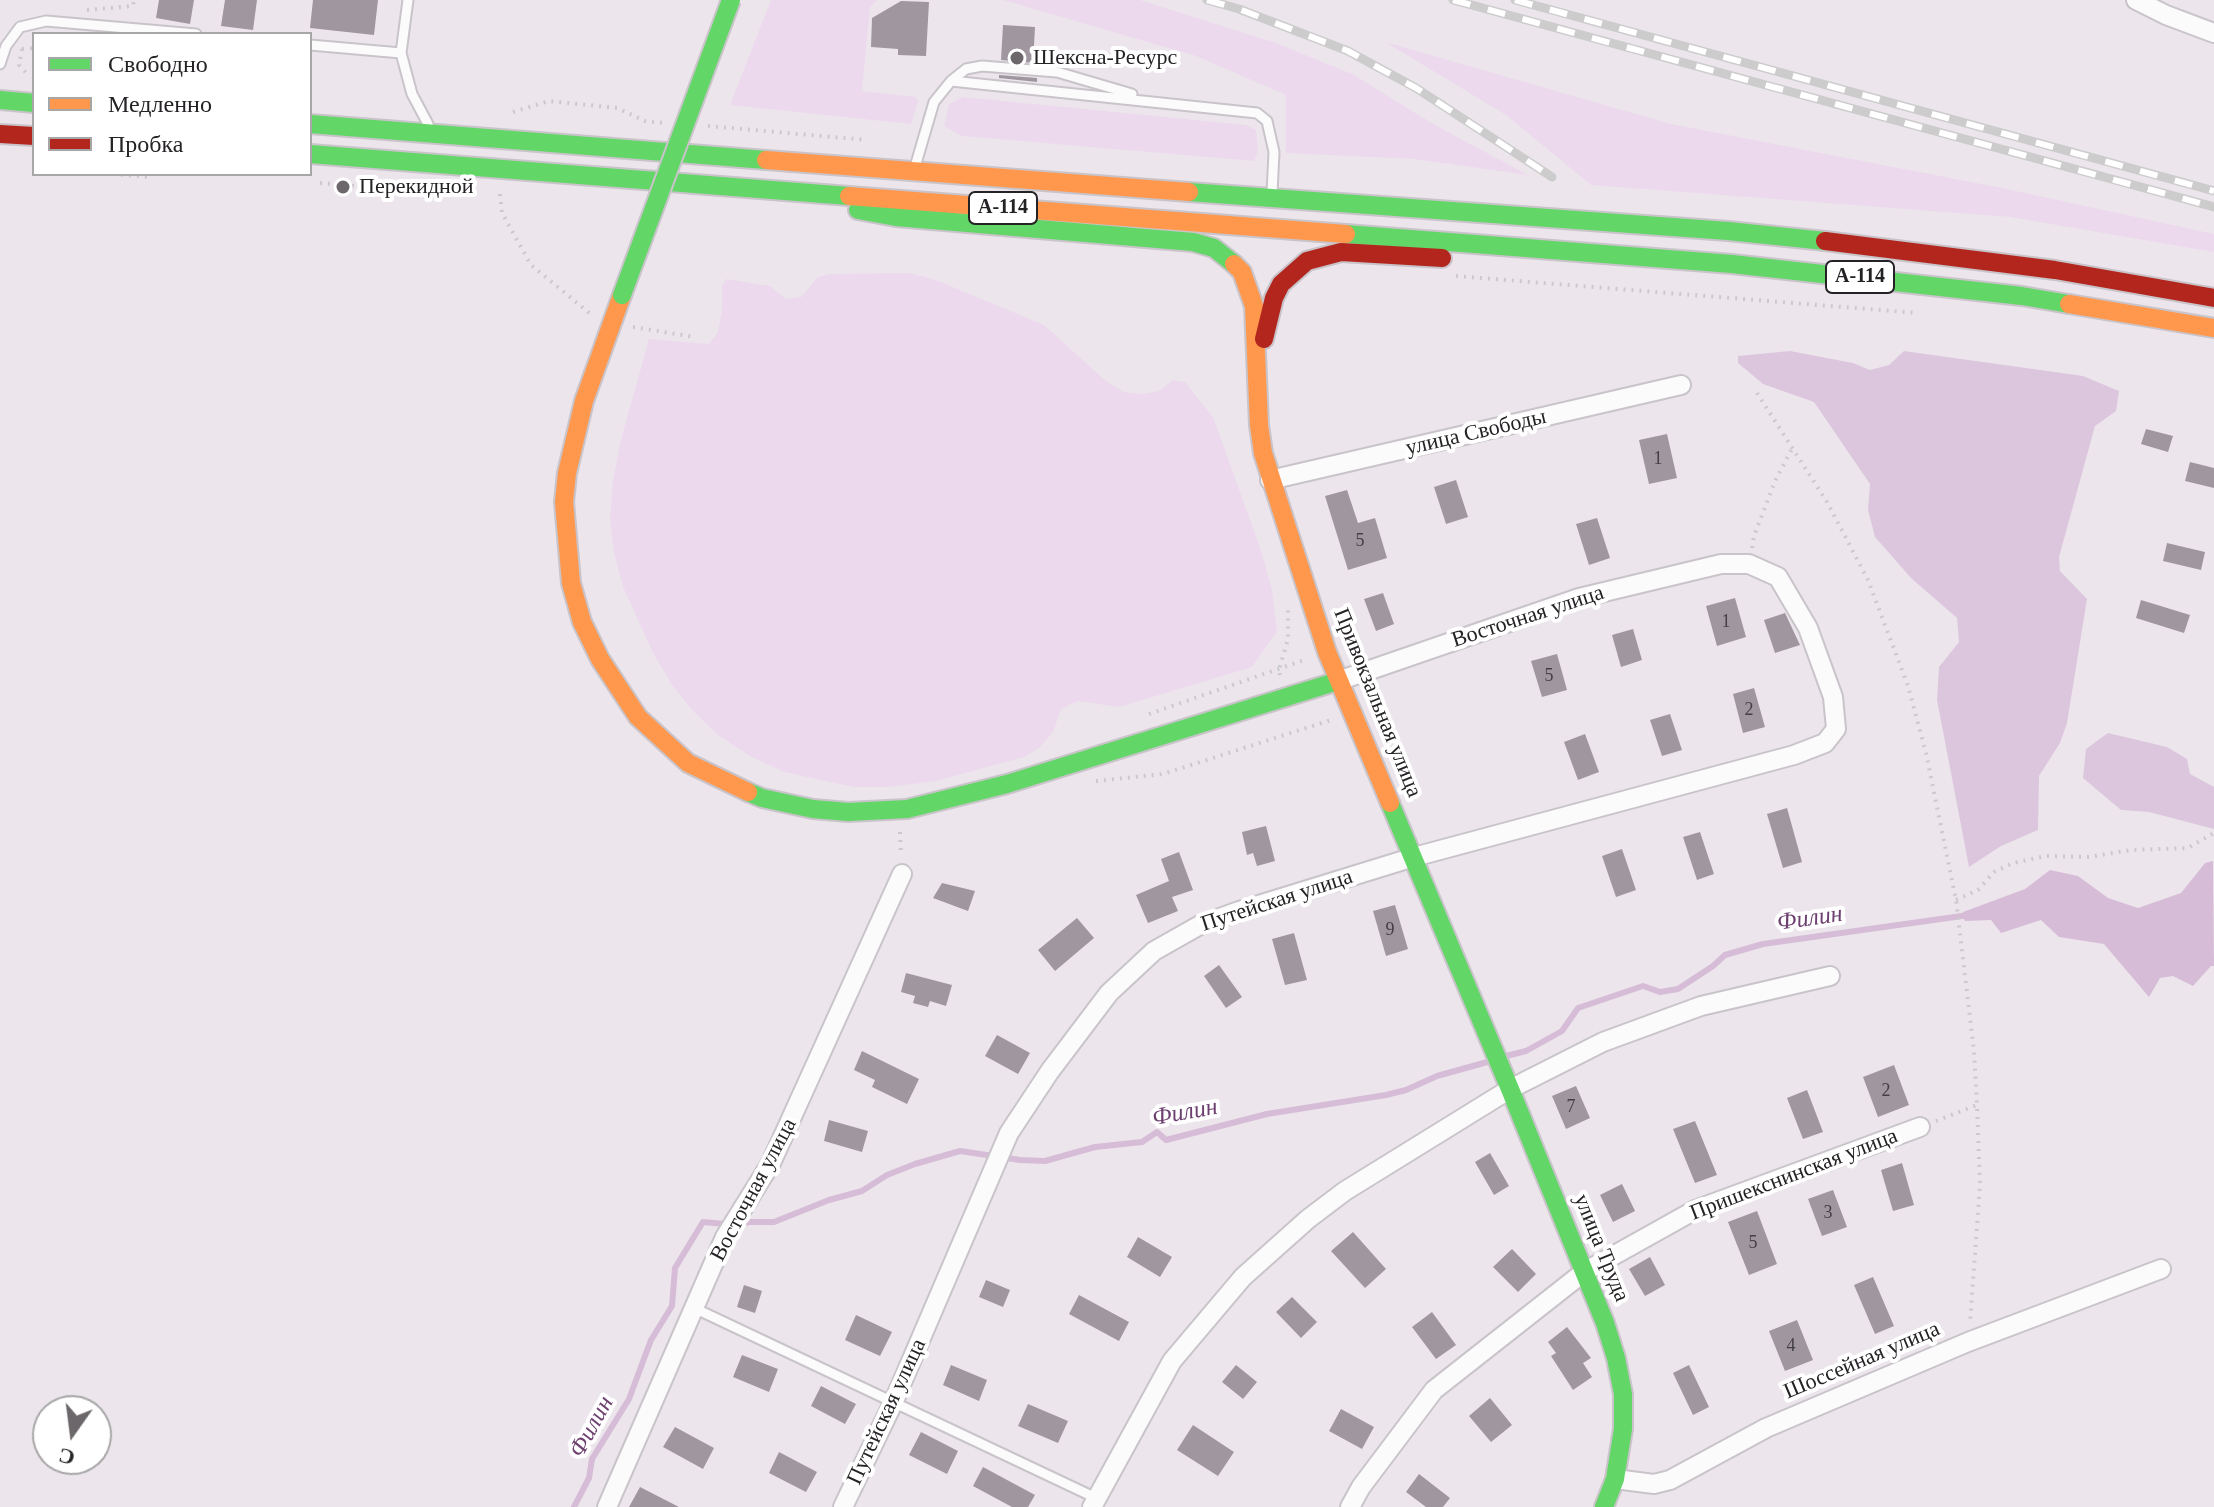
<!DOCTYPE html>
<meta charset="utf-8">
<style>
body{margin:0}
#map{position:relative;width:2214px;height:1507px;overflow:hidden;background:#ece6ec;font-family:"Times New Roman",serif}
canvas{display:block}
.legend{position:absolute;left:32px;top:32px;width:280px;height:144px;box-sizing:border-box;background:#fff;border:2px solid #a8a7a8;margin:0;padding:10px 14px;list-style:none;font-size:24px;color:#252225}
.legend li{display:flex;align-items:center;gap:16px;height:40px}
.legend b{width:40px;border:2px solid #a8a7a8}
.north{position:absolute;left:32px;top:1395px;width:80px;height:80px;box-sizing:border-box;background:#fff;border:2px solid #a8a7a8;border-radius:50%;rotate:194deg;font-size:22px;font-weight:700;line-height:32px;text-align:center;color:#252225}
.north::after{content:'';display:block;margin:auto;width:28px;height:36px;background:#6b676b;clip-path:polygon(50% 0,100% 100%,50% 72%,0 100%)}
</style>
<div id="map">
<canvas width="2214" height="1507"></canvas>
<ul class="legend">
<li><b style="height:10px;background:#63d668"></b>Свободно</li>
<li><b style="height:10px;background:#ff974d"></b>Медленно</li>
<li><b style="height:10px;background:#b3261e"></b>Пробка</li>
</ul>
<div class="north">С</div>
</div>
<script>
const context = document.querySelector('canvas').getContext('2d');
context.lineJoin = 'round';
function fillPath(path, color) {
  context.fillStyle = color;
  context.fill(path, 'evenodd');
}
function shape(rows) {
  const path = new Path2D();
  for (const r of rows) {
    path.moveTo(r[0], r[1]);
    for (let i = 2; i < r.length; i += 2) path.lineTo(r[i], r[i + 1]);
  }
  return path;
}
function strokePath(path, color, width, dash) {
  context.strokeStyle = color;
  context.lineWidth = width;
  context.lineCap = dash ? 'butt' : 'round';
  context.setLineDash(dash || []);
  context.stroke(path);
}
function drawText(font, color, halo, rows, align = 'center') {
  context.font = font + ' "Times New Roman",serif';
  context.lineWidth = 8;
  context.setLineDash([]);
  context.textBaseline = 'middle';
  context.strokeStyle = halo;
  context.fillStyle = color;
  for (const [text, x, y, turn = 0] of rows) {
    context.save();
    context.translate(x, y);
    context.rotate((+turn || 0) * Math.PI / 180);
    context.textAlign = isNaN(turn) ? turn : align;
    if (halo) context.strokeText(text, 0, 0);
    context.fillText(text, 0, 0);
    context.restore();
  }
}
fillPath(shape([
 [771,0,877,0,870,7,862,91,916,97,918,101,911,124,730,105],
 [1003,0,1140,0,1276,43,1352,74,1435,125,1528,175,1414,159,1286,153,1286,95,1196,56],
 [1385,42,1671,124,2007,189,2214,234,2214,252,2010,217,1591,185,1506,115],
 [963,97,1246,125,1256,130,1258,151,1254,161,962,136,944,126,949,104],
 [909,273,936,280,1044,325,1107,382,1124,392,1143,394,1159,391,1173,380,1185,382,1213,417,1261,550,1272,590,1277,631,1252,667,1119,707,1078,701,1061,709,1053,732,1039,748,1024,757,936,781,888,787,854,787,784,772,750,756,718,735,693,711,672,685,653,653,623,587,614,553,610,518,613,481,620,443,649,339,709,344,718,332,722,309,722,286,726,279,770,286,786,299,801,297,818,277,830,274]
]), '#ecd9ed');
fillPath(shape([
 [1790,351,1853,363,1870,370,1889,365,1904,351,2083,376,2119,391,2116,411,2095,426,2059,557,2060,571,2087,599,2067,723,2060,743,2039,776,2038,830,2001,846,1969,867,1937,700,1939,667,1959,642,1957,618,1911,578,1875,537,1868,510,1870,484,1814,402,1763,384,1738,363,1738,356],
 [2108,733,2167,747,2187,759,2190,774,2214,787,2214,829,2149,812,2121,810,2083,778,2086,749]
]), '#dcc6dd');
fillPath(shape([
 [2213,861,2214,966,2211,966,2193,986,2173,976,2160,978,2149,997,2104,944,2059,937,2041,920,2001,933,1991,920,1965,921,1962,917,1963,912,2025,889,2050,870,2078,876,2108,898,2138,908,2181,893,2205,863]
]), '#d6bcd7');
strokePath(shape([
 [1502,1057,1526,1051,1562,1031,1578,1008,1643,986,1660,992,1678,989,1713,966,1725,955,1763,944,1969,915],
 [574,1507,589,1478,592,1459,629,1399,651,1340,672,1306,675,1268,703,1222,736,1225,749,1222,774,1222,829,1200,862,1191,887,1175,915,1164,960,1151,1020,1160,1045,1161,1095,1147,1142,1142,1157,1132,1166,1140,1267,1114,1386,1095,1406,1090,1437,1076,1491,1061]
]), '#d6bcd7', 6);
fillPath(shape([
 [159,0,194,0,190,24,156,18],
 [225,0,257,0,253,30,221,26],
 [313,0,378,0,374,35,310,28],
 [901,1,929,2,926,56,898,55,898,49,871,47,872,18],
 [1003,25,1035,27,1033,63,1001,60],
 [999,75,1037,78,1037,82,999,78],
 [2146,429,2173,436,2168,452,2141,444],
 [1667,434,1677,478,1649,484,1639,440],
 [2190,462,2214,468,2214,488,2185,481],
 [1456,480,1468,517,1446,524,1434,487],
 [1347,490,1358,523,1375,518,1387,558,1348,570,1325,496],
 [1597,518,1610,558,1589,565,1576,524],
 [2167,543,2205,552,2201,570,2163,561],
 [1383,593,1394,624,1376,631,1364,599],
 [1735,598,1746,637,1717,646,1706,606],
 [2141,600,2190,615,2184,633,2136,618],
 [1785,613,1800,645,1775,653,1764,620],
 [1633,629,1642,660,1621,667,1612,635],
 [1557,654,1567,690,1542,697,1531,661],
 [1754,688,1765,727,1743,733,1733,694],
 [1670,714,1682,750,1662,756,1650,720],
 [1585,734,1599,772,1578,780,1564,742],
 [1787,808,1802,862,1783,868,1767,814],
 [1266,826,1275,861,1257,866,1253,853,1247,855,1242,832],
 [1700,832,1714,874,1697,880,1683,837],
 [1622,849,1636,890,1616,897,1602,856],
 [1179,852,1193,890,1172,897,1178,911,1148,923,1136,895,1169,881,1161,859],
 [942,883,975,891,968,911,933,898],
 [1395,905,1408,949,1386,956,1373,911],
 [1077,918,1094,938,1055,971,1038,950],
 [1294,933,1307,980,1285,985,1272,939],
 [1219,965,1242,997,1226,1008,1204,976],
 [906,973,952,985,946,1006,930,1001,928,1007,913,1003,915,996,901,992],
 [997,1035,1030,1053,1018,1074,985,1056],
 [862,1051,919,1079,907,1104,872,1087,875,1080,854,1070],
 [1894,1065,1909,1105,1878,1117,1863,1077],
 [1576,1086,1590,1118,1566,1129,1552,1096],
 [1807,1090,1823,1132,1803,1139,1787,1098],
 [829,1120,868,1131,862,1152,824,1141],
 [1695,1121,1717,1175,1695,1183,1673,1129],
 [1490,1153,1509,1186,1494,1195,1475,1162],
 [1902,1163,1914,1205,1893,1211,1881,1170],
 [1622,1184,1635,1211,1613,1222,1600,1195],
 [1833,1190,1847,1227,1822,1236,1808,1199],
 [1757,1211,1777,1264,1749,1275,1728,1222],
 [1353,1232,1386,1269,1365,1288,1331,1251],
 [1138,1237,1172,1257,1160,1277,1127,1257],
 [1512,1249,1536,1274,1518,1292,1493,1267],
 [1650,1257,1665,1285,1645,1296,1629,1269],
 [1873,1277,1894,1326,1875,1334,1854,1285],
 [986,1280,1010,1290,1003,1307,979,1297],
 [744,1285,762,1291,755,1313,737,1307],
 [1079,1295,1129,1322,1119,1341,1069,1314],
 [1292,1297,1317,1322,1301,1338,1276,1312],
 [1432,1312,1456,1345,1436,1359,1412,1327],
 [856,1315,892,1332,880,1356,845,1340],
 [1797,1320,1813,1360,1785,1371,1769,1331],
 [1567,1327,1591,1358,1583,1363,1592,1377,1573,1390,1551,1356,1556,1353,1548,1342],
 [742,1355,778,1369,769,1392,733,1377],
 [951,1365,987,1380,979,1401,943,1385],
 [1236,1365,1257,1382,1243,1399,1222,1382],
 [1689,1365,1709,1407,1693,1415,1673,1373],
 [821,1386,856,1404,845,1424,811,1406],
 [1490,1398,1512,1425,1491,1442,1469,1416],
 [1028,1404,1068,1421,1058,1443,1018,1426],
 [1341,1409,1374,1427,1362,1449,1329,1431],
 [1193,1425,1234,1452,1218,1476,1177,1450],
 [675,1427,714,1448,703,1469,663,1447],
 [921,1432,958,1451,947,1474,909,1455],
 [779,1452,817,1472,806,1492,769,1473],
 [983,1467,1035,1495,1028,1507,1012,1507,973,1486],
 [1419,1474,1450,1498,1443,1507,1426,1507,1406,1492],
 [640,1487,679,1507,629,1507]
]), '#9f96a0');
const lane = shape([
 [408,0,401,53,412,94,428,124],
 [310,45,401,53],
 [0,64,6,46,20,27,46,21,196,34],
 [951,81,966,69,982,66,1057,72,1132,94],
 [915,167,934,102,951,81,1257,113,1267,121,1274,152,1272,193],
 [694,1308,1096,1498]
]);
const street = shape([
 [2136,0,2166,15,2214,33],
 [1270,480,1681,385],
 [1615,1479,1654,1484,1670,1480,1766,1428,1968,1342,2161,1269],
 [607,1507,725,1237,771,1163,902,874],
 [843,1507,894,1401,1009,1133,1050,1071,1109,993,1154,951,1200,925,1239,911,1414,857,1794,755,1825,743,1836,729,1833,697,1808,628,1778,577,1749,564,1721,564,1579,598,1338,681],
 [1092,1507,1172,1361,1243,1277,1308,1219,1345,1191,1510,1089,1603,1042,1701,1006,1830,976],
 [1350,1507,1361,1487,1434,1390,1584,1272,1695,1210,1920,1127]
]);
const fast = shape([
 [0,100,34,103],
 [310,124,766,160],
 [310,154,849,196],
 [1189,192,1728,231,1825,241],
 [858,210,896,217,1193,242,1214,248,1234,264],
 [1346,234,1732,264,2022,296,2069,304],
 [748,792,762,798,813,809,848,812,907,809,1007,784,1338,681],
 [1390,803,1510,1089,1605,1323,1616,1358,1623,1394,1623,1429,1615,1479,1604,1507]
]);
const slow = shape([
 [766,160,1189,192],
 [849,196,1346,234],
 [1234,264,1242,272,1254,306,1259,425,1263,453,1327,652,1390,803],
 [622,295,584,401,567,473,564,502,571,583,582,622,600,659,638,717,688,763,748,792],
 [2069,304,2214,328]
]);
const jam = shape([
 [0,134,34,136],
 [1825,241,2055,270,2214,298],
 [1264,339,1274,298,1281,284,1307,261,1341,252,1442,258]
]);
strokePath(lane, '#c9c4c9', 13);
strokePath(street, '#c9c4c9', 22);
strokePath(fast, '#c9c4c9', 22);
strokePath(slow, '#c9c4c9', 22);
strokePath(jam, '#c9c4c9', 22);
strokePath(shape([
 [87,10,133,6,134,0],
 [22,49,19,65,28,75],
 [22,49,34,48],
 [513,112,549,101,617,108,645,121,664,123],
 [708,126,867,140],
 [113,174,149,177,149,174],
 [320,183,367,187],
 [500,194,502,213,531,265,593,316],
 [1456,276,1918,313],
 [633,327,695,337],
 [1757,393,1827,502,1868,580,1908,686,1926,753,1956,900,1974,1051,1977,1105],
 [1752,548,1754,536,1775,481,1793,447],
 [1280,675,1279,670,1288,639,1288,610],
 [1149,714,1307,659],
 [1096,781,1163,774,1331,720],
 [900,832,901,855],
 [1956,900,1978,890,1994,872,2013,863,2046,856,2089,857,2131,850,2188,848,2214,833],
 [1936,1121,1977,1105,1980,1185,1970,1323]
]), '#cbc9cb', 4, [2, 6]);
strokePath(lane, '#fcfbfc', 9);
strokePath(street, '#fcfbfc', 18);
strokePath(fast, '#63d668', 18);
strokePath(slow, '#ff974d', 18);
strokePath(jam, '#b3261e', 18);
const rail = shape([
 [1207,0,1239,9,1348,51,1416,88,1552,177],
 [1453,0,2214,207],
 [1515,0,2214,191]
]);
strokePath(rail, '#cdcccd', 9);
strokePath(rail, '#fff', 6, [18]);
const fastBridge = shape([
 [622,295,731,0]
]);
strokePath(fastBridge, '#c9c4c9', 22, []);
strokePath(fastBridge, '#63d668', 18);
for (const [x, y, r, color] of [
 [1017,58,8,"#6b676b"],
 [343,187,8,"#6b676b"]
]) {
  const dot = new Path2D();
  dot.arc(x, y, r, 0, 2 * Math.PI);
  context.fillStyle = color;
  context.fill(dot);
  strokePath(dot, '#fff', 3);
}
drawText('18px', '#443f44', null, [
 ["1",1658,459],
 ["5",1360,541],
 ["1",1726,622],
 ["5",1549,676],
 ["2",1749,710],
 ["9",1390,930],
 ["2",1886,1091],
 ["7",1571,1107],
 ["3",1828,1213],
 ["5",1753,1243],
 ["4",1791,1346]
]);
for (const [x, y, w] of [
 [1003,208,68],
 [1860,277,68]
]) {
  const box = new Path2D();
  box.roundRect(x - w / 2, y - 16, w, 32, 6);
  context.fillStyle = '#fff';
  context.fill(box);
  strokePath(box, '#252225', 2);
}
drawText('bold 20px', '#252225', null, [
 ["А-114",1003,208],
 ["А-114",1860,277]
]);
drawText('22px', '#252225', '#fff', [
 ["Шексна-Ресурс",1033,58],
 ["Перекидной",359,187]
], 'left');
drawText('22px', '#252225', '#fff', [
 ["улица Свободы",1476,433,-13],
 ["Восточная улица",1528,617,-18],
 ["Привокзальная улица",1377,703,68],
 ["Путейская улица",1277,901,-18],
 ["Пришекснинская улица",1794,1175,-21],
 ["Восточная улица",754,1190,-62],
 ["улица Труда",1601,1248,68],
 ["Шоссейная улица",1862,1361,-23],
 ["Путейская улица",887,1412,-65]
]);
drawText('italic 24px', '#6d4070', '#fff', [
 ["Филин",1810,919,-8],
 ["Филин",1185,1113,-10],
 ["Филин",592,1427,-61]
]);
</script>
